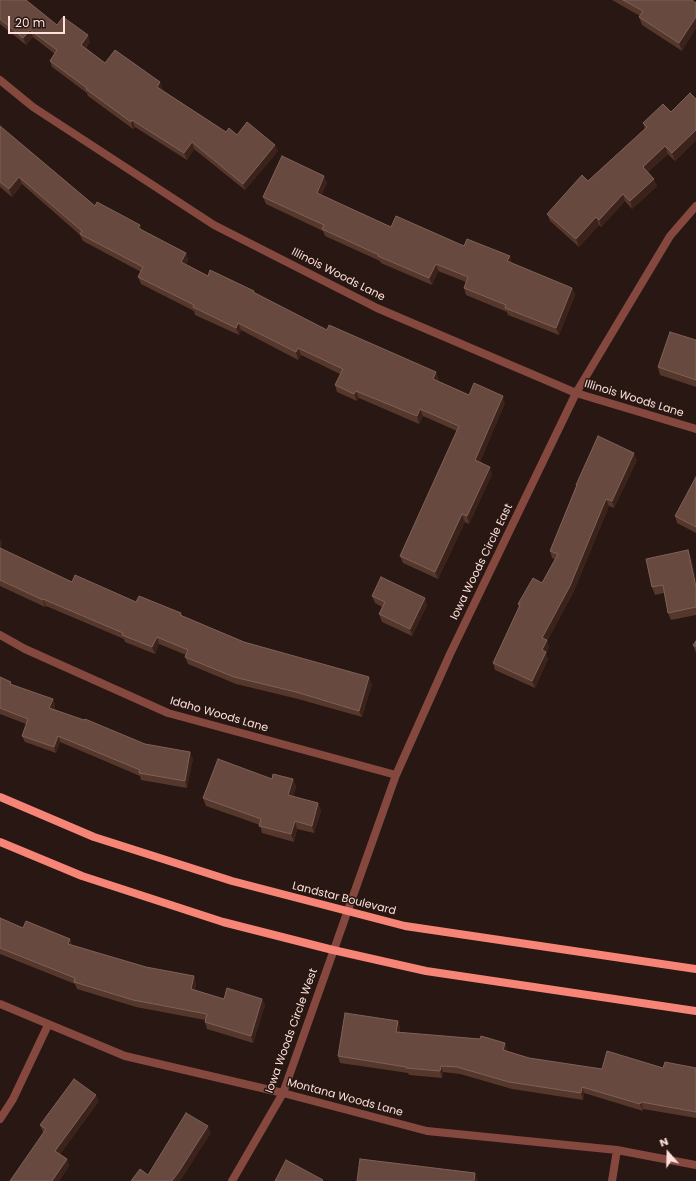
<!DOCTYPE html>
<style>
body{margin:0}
#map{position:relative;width:696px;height:1181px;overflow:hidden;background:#281712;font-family:Poppins,sans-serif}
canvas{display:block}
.north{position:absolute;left:648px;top:1133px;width:40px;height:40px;-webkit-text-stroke:3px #281712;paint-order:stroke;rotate:340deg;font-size:11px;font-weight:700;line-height:16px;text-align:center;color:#fde1da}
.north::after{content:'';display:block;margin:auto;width:14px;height:18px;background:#fde1da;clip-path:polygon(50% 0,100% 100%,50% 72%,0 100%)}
.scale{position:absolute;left:8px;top:16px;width:57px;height:18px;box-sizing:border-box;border:2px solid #fde1da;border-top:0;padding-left:5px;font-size:12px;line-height:14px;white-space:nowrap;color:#fde1da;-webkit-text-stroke:3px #281712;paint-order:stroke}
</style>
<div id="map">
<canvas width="696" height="1181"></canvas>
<div class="north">N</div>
<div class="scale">20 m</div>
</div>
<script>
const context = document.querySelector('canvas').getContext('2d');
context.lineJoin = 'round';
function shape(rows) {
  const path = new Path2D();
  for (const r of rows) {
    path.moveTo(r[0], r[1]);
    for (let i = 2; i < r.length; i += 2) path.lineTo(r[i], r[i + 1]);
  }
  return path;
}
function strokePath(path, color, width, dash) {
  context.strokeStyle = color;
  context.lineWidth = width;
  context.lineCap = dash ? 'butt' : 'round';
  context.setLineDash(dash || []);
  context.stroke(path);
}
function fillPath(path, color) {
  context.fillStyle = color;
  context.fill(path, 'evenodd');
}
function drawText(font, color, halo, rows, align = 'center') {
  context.font = font + ' Poppins,sans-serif';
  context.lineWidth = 3;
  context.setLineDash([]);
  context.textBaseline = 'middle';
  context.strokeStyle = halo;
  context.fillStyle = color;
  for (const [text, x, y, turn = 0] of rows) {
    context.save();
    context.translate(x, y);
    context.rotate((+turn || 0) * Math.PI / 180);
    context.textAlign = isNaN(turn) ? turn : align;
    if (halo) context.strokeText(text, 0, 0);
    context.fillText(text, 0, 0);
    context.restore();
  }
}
strokePath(shape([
 [0,80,33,107,214,225,377,308,576,393,696,429],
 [0,635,25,649,168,713,396,775],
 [0,1004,125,1056,283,1093,427,1131,617,1150,696,1165],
 [0,1119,13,1099,48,1025],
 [232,1181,283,1093,396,775,450,654,576,393,670,236,696,206],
 [612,1181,617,1150]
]), '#84483f', 8);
strokePath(shape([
 [0,797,94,837,232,881,405,926,696,969],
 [0,842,82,876,223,922,333,950,426,971,696,1011]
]), '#f78577', 8);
fillPath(shape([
 [0,0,57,25,90,42,86,48,105,63,163,89,162,90,226,132,237,135,278,151,245,190,194,149,187,160,135,127,133,129,88,96,87,93,52,67,50,61,55,54,33,37,26,45,0,24],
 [612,0,692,0,682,51,642,25,639,17,640,16],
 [696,99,696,140,675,161,668,154,648,172,657,186,632,209,625,201,601,227,599,225,579,247,550,221,547,214,588,181,645,129,643,123,671,112],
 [0,126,95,206,140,225,142,230,186,253,188,260,186,264,208,276,254,291,255,293,327,330,439,379,438,381,469,395,505,403,480,462,492,474,469,524,465,522,438,579,403,563,400,556,457,431,423,416,419,424,359,398,357,401,337,392,335,385,340,374,301,355,298,360,241,330,239,335,195,315,194,311,141,284,138,277,141,272,83,241,80,235,22,184,12,197,0,187],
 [327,183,321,195,391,227,464,246,512,263,572,288,575,295,559,335,508,315,507,312,466,295,464,288,466,282,438,271,432,285,381,263,380,261,325,236,323,231,266,204,263,197],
 [696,340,696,387,660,375,658,367],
 [637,460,614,508,609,506,573,593,547,641,549,647,546,654,548,659,535,688,495,670,493,663,519,607,518,604,542,583,555,559,552,558,550,551,576,486,576,485],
 [696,477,696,533,677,523,675,516],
 [0,539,2,544,0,549,72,582,136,602,181,613,182,616,244,642,372,684,362,717,298,699,236,684,188,664,185,657,186,655,159,644,155,654,125,642,124,639,46,606,45,607,0,586],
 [688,550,691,558,696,581,696,615,671,620,668,613,664,593,655,595,652,587],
 [372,596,425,598,427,605,412,636,382,622,379,614,382,607,375,603],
 [696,641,696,653,693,645],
 [0,677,12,685,53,699,55,705,54,709,145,744,193,758,187,788,141,780,140,776,60,742,56,753,25,742,22,736,26,724,0,714],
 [272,779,293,779,296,787,293,797,318,803,321,811,314,833,297,829,294,842,262,833,260,825,206,806,203,798],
 [0,918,23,928,70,939,72,945,196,983,195,990,224,999,262,999,265,1005,253,1043,207,1029,205,1022,205,1020,136,1007,77,989,75,984,0,954],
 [398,1021,400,1028,400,1032,507,1049,507,1051,529,1058,602,1069,696,1068,696,1118,643,1109,643,1111,584,1093,583,1100,512,1089,460,1074,443,1072,442,1078,409,1075,408,1073,340,1063,338,1056],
 [99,1101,60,1154,67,1159,69,1166,59,1181,10,1181,44,1133,43,1132,40,1125]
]), '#55372c');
fillPath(shape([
 [696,17,696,29,682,51,679,43],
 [30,30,33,37,26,45,23,38],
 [88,35,90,42,83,51,81,45],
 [160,82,163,89,159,94,157,87],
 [132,120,135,127,133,129,131,122],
 [696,130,696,140,675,161,672,153],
 [192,142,194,149,187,160,184,153],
 [275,145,278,151,245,190,243,184],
 [665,146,668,154,646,174,643,167],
 [324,176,327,183,319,200,317,193],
 [19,177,22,184,12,197,9,189],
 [654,179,657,186,632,209,630,201],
 [623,194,625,201,601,227,599,220],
 [596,217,599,225,579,247,576,239],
 [140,225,142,232,138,228],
 [186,253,188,260,184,269,181,262],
 [510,256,512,263,507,261],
 [436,264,438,271,432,285,429,278],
 [572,288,575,295,559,335,556,328],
 [238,323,241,330,239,335,236,328],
 [298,348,301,355,298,360,296,352],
 [436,372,439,379,435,386,433,379],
 [356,391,359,398,357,401,354,394],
 [503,396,505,403,478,467,475,460],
 [420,409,423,416,419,424,417,416],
 [634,453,637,460,614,508,612,501],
 [490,467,492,474,469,524,467,516],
 [606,499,609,506,573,593,547,641,549,647,546,654,548,659,535,688,532,681,542,638],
 [462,514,465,522,438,579,435,572],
 [0,539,2,544,0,549],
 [688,550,691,558,696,581,696,587],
 [425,598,427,605,412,636,410,629],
 [43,599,46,606,45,607,43,600],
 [157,637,159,644,155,654,152,647],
 [369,677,372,684,362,717,359,711],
 [53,699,55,705,52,715,49,708],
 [58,736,60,742,56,753,54,747],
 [190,752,193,758,187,788,185,781],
 [293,779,296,787,291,803,288,795],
 [318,803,321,811,314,833,312,826],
 [295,821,297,829,294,842,291,834],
 [70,939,72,946,68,944],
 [194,976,196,983,194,995,191,989],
 [262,999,265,1005,253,1043,251,1036],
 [398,1021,400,1028,399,1038,396,1032],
 [505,1043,507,1049,505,1057,503,1050],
 [441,1066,443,1072,442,1078,440,1071],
 [582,1087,584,1093,583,1100,581,1093],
 [96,1095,99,1101,57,1158,55,1151],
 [641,1102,643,1109,643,1111,640,1104],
 [208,1126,211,1133,183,1177,180,1181,172,1181],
 [67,1159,69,1166,59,1181,52,1181],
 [475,1173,478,1180,478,1181,474,1181]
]), '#3b221a');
const building = shape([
 [0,0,26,0,57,25,63,17,88,35,81,45,105,63,115,50,160,82,157,87,226,132,229,128,237,135,247,122,275,145,243,184,192,142,184,153,132,120,131,122,86,89,87,88,50,61,57,50,30,30,23,38,0,19,0,0],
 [623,0,692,0,696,3,696,17,679,43,639,17,643,11,623,0],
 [690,93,696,99,696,130,672,153,665,146,643,167,654,179,630,201,623,194,599,220,596,217,576,239,547,214,582,175,588,181,647,127,643,123,663,104,671,112,690,93],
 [0,126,95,206,97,202,140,225,138,228,186,253,181,262,208,276,210,270,254,291,253,292,327,330,329,325,436,372,433,379,469,395,474,383,503,396,475,460,490,467,467,516,462,514,435,572,400,556,459,426,420,409,417,416,356,391,354,394,335,385,343,369,298,348,296,352,238,323,236,328,193,307,194,305,138,277,143,267,80,234,82,231,19,177,9,189,0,182,0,126],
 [282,156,324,176,317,193,391,227,396,216,464,246,467,239,510,256,507,261,572,288,556,328,505,308,506,305,464,288,468,277,436,264,429,278,378,256,379,255,322,229,324,225,263,197,282,156],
 [670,332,696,340,696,380,658,367,670,332],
 [598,436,634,453,612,501,606,499,570,586,542,638,547,640,542,650,546,652,532,681,493,663,520,605,518,604,533,578,542,583,558,554,550,551,577,485,576,485,598,436],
 [696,477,696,527,675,516,696,477],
 [0,548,72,582,75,575,136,602,139,596,181,613,180,615,244,642,369,677,359,711,296,692,234,677,185,657,188,650,157,637,152,647,122,635,123,633,43,599,43,600,0,580,0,548],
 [688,550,696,587,696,607,668,613,663,585,652,587,646,559,688,550],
 [381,577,425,598,410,629,379,614,385,602,372,596,381,577],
 [696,641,696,647,693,645,696,641],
 [0,677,11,682,10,684,53,699,49,708,84,720,85,719,145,744,190,752,185,781,139,773,140,770,58,736,54,747,22,736,28,719,0,708,0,677],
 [218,759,272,779,273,774,293,779,288,795,318,803,312,826,295,821,291,834,259,826,261,819,203,798,218,759],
 [0,918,23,928,26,921,70,939,68,944,146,967,194,976,191,989,224,999,227,988,262,999,251,1036,205,1022,207,1014,133,1000,74,982,75,978,0,948,0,918],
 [345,1013,398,1021,396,1032,480,1039,481,1036,505,1043,503,1050,529,1058,602,1069,607,1051,663,1068,665,1062,696,1068,696,1112,641,1102,640,1104,582,1087,581,1093,509,1082,457,1067,441,1066,440,1071,406,1068,406,1067,338,1056,345,1013],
 [74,1079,96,1095,55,1151,67,1159,52,1181,10,1181,46,1129,40,1125,74,1079],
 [186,1113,208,1126,180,1170,172,1181,131,1181,140,1169,148,1175,186,1113],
 [360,1159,475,1173,474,1181,357,1181,360,1159],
 [286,1160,323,1180,322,1181,275,1181,286,1160]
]);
fillPath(building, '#67493f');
strokePath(building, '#7e6157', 1);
drawText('11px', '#fde1da', '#281712', [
 ["Illinois Woods Lane",338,275,27],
 ["Illinois Woods Lane",634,399,17],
 ["Iowa Woods Circle East",482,562,-64],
 ["Idaho Woods Lane",219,715,16],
 ["Landstar Boulevard",344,899,14],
 ["Iowa Woods Circle West",292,1031,-70],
 ["Montana Woods Lane",345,1098,15]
]);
</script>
